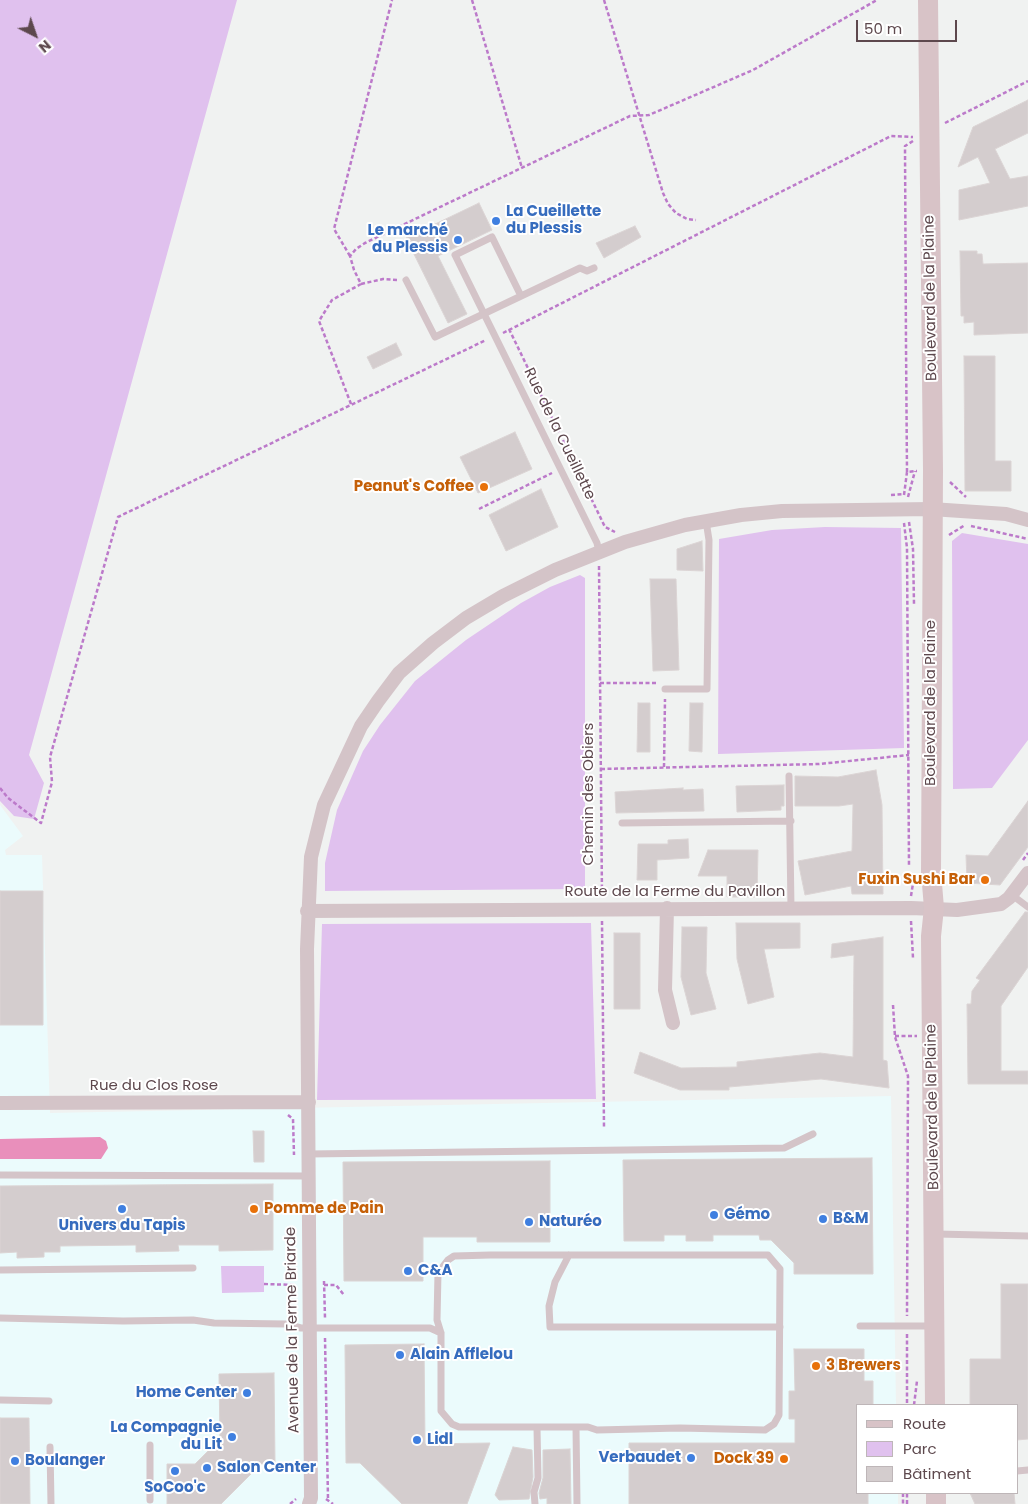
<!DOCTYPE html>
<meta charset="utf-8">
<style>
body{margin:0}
#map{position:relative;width:1028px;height:1504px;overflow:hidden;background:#f0f2f1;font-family:Poppins,sans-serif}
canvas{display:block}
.legend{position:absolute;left:856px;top:1404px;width:162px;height:90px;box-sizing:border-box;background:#fff;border:1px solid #beb6b8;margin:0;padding:6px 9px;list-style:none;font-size:15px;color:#5d484d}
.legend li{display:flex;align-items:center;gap:10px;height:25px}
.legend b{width:25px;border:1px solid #beb6b8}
.north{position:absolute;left:10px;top:10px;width:50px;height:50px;-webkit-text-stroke:4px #fff;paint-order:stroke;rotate:139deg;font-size:14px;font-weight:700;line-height:20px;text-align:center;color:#5d484d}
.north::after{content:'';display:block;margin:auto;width:18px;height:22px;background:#5d484d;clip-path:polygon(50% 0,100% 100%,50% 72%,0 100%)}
.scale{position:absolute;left:856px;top:20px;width:101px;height:22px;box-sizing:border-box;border:2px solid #5d484d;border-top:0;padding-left:6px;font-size:15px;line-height:18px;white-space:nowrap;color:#5d484d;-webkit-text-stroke:4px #fff;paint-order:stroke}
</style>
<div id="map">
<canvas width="1028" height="1504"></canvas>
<ul class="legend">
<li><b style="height:6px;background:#d8c3c7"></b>Route</li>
<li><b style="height:14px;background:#e0c1ee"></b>Parc</li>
<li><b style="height:14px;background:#d4cdce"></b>Bâtiment</li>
</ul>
<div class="north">N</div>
<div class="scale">50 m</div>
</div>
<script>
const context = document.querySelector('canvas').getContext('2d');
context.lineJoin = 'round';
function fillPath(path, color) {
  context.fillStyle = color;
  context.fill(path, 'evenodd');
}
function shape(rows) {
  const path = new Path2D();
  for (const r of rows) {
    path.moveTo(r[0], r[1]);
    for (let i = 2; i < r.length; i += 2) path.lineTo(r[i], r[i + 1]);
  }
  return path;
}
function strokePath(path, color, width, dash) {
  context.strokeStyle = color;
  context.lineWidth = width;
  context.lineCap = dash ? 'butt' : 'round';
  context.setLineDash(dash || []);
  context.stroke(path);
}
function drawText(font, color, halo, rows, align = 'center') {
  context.font = font + ' Poppins,sans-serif';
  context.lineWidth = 4;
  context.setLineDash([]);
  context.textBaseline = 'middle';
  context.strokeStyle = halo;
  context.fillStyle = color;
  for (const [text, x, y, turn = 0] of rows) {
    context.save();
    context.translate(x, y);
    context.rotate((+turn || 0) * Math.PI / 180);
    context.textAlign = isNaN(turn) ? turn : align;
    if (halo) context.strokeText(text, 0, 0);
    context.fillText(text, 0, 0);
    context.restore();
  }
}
fillPath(shape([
 [0,805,23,836,5,850,6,855,42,855,50,1113,891,1096,896,1405,857,1405,857,1493,898,1493,898,1504,0,1504]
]), '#ebfbfc');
fillPath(shape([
 [0,0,237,0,29,755,44,783,34,819,14,816,0,801],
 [825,527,901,528,904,748,718,754,719,539,772,530],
 [962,533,1028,544,1028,740,992,788,953,789,952,541],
 [580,575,585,578,585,891,580,889,325,891,325,863,337,810,363,751,380,725,415,681,466,640,521,603,550,587],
 [591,923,596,1099,317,1100,322,924],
 [221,1266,264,1266,264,1292,222,1293]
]), '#e0c1ee');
fillPath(shape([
 [100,1137,106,1141,108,1148,101,1159,0,1159,0,1139]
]), '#e98fbb');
const building = shape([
 [1028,100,1028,133,995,149,1010,179,1028,176,1028,206,959,220,959,190,990,183,978,157,958,167,973,127,1028,100],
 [479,203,492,230,438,256,467,314,448,323,406,238,479,203],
 [635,226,641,237,604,258,596,243,635,226],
 [960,251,977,251,977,254,982,254,983,264,1028,263,1028,333,974,335,974,322,964,323,964,316,961,316,960,251],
 [396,343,402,355,373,369,367,357,396,343],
 [964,356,995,356,995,461,1011,461,1011,491,965,491,964,356],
 [515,432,532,469,478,493,460,457,515,432],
 [541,489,558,527,506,551,489,515,541,489],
 [702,541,703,571,677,570,677,549,702,541],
 [650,579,676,579,679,670,653,671,650,579],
 [638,703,650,703,650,752,637,752,638,703],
 [690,703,703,703,702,752,689,751,690,703],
 [876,770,882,805,883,894,852,894,851,886,805,895,798,861,852,851,853,804,839,806,795,806,795,776,838,777,876,770],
 [784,785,784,806,781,806,781,810,737,812,736,786,784,785],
 [683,788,683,790,703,789,704,811,616,813,615,792,683,788],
 [1028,801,1028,847,1000,885,967,883,966,855,988,856,1028,801],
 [688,839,689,858,657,860,657,880,637,880,638,844,668,844,668,840,688,839],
 [708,850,758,850,757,897,727,897,727,876,698,876,708,850],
 [0,891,43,891,43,1025,0,1025,0,891],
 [1025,912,1028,912,1028,967,1001,1006,1001,1071,1028,1071,1028,1084,968,1084,967,1004,971,1004,972,991,980,980,976,978,1025,912],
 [736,923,800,923,800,948,764,949,774,997,748,1004,737,959,736,923],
 [682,927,707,927,706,973,716,1009,691,1015,681,977,682,927],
 [614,933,640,933,640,1009,614,1009,614,933],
 [883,937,883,1060,887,1061,889,1088,821,1079,729,1087,729,1090,680,1090,634,1073,640,1052,681,1068,737,1067,737,1062,820,1053,853,1057,854,955,831,958,832,944,883,937],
 [253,1131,264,1131,264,1162,254,1162,253,1131],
 [872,1158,873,1274,794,1274,794,1263,771,1240,760,1240,759,1235,713,1235,713,1241,686,1241,686,1235,664,1235,664,1241,624,1241,623,1160,872,1158],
 [550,1161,550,1242,477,1242,477,1237,423,1237,423,1281,344,1281,343,1162,550,1161],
 [273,1184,273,1250,219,1251,219,1245,178,1245,179,1251,136,1252,136,1245,60,1246,60,1252,44,1252,44,1257,17,1258,17,1252,0,1253,0,1186,273,1184],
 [1001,1284,1028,1284,1028,1439,1017,1440,1017,1405,970,1405,970,1359,1001,1359,1001,1284],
 [424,1344,425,1444,490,1443,467,1504,402,1504,360,1463,346,1463,345,1345,424,1344],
 [794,1349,864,1349,864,1381,873,1381,873,1405,857,1405,857,1493,868,1493,868,1504,629,1504,629,1443,795,1443,795,1419,789,1419,789,1391,795,1391,794,1349],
 [274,1373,275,1464,261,1464,221,1504,167,1504,167,1464,195,1464,220,1439,219,1374,274,1373],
 [0,1418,29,1418,30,1504,0,1504,0,1418],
 [513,1447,532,1450,533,1477,529,1499,499,1500,495,1495,513,1447],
 [570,1449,571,1504,547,1504,547,1498,540,1499,539,1493,543,1478,543,1450,570,1449],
 [970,1493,1014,1493,1015,1504,975,1504,970,1493]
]);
fillPath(building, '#d4cdce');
strokePath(building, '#dbd4d4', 1);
strokePath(shape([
 [472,0,522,168],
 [604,0,663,193,668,204,676,213,687,219,696,220],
 [945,123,1028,81],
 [913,141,905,146,906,346,907,472,917,471],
 [350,256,334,229,392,0],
 [397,280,383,279,361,284,354,270,350,256,356,249,365,243,630,116,649,115,753,70,877,0],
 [509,329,605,527,615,532],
 [503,333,891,136,913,137],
 [351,404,319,321,332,300,361,284],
 [950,482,966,497],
 [891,495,904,494],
 [904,495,907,472],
 [908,497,915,471],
 [479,509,552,473],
 [909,522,913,549,914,604],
 [904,523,907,548,909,867],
 [971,526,1028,539],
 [949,535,965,525],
 [599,566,602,896],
 [600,683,658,683],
 [664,767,665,699],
 [601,769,819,764,909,755],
 [0,788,8,798,41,823,52,782,50,757,118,517,486,340],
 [1023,860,1028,853],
 [911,896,914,877],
 [602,921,604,1127],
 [911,921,913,958],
 [893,1005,895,1037,908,1076,907,1316],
 [895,1036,917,1036],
 [288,1115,293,1119,294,1155],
 [324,1281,325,1318],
 [264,1284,296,1285],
 [324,1285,336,1285,344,1295],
 [907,1334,907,1405],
 [325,1338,328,1499],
 [914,1405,917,1381],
 [903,1493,903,1504],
 [326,1499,333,1504],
 [290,1504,296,1499],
 [907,1504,907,1493]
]), '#bc7aca', 2.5, [4, 2.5]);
strokePath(shape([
 [406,280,435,337,580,268,587,271,594,268],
 [521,296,492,237,455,255,597,543,599,552],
 [665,689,707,689,709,540,706,521],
 [789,776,791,908],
 [622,823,791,821],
 [1012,895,1028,907],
 [308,1154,784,1148,813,1134],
 [0,1175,308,1176],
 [936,1234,1028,1236],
 [490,1255,768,1255,780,1269,779,1415,774,1424,765,1430,680,1428,597,1430,588,1427,459,1427,452,1424,441,1411,441,1333,437,1320,438,1273,448,1260,454,1256,490,1255],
 [569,1255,555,1282,549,1306,550,1327,780,1327],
 [0,1270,193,1268],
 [0,1318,123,1321,193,1320,214,1323,286,1324,301,1328,430,1328,441,1333],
 [860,1326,932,1326],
 [0,1400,49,1401],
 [576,1427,577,1504],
 [150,1445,150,1500],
 [50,1447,51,1504],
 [1017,1471,1028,1470],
 [535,1504,534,1492,538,1478,537,1428]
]), '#d4c4c8', 7);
strokePath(shape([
 [667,908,665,990,673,1023],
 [307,911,911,908,957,910,1001,904,1009,898,1028,873],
 [0,1103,309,1102],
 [309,1504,311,1498,307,949,311,857,324,805,361,726,378,701,399,673,433,643,466,618,503,596,555,570,625,542,685,525,741,515,782,511,931,509,1006,514,1028,520]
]), '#d4c4c8', 14);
strokePath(shape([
 [928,0,933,470,931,872,934,908,931,936,935,1405],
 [936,1493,936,1504]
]), '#d8c3c7', 20);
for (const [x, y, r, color] of [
 [496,221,5,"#3f7fe0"],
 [458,240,5,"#3f7fe0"],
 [484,487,5,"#e8710a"],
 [985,880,5,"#e8710a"],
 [122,1209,5,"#3f7fe0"],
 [254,1209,5,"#e8710a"],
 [714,1215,5,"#3f7fe0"],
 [823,1219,5,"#3f7fe0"],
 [529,1222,5,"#3f7fe0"],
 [408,1271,5,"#3f7fe0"],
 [400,1355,5,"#3f7fe0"],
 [816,1366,5,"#e8710a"],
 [247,1393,5,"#3f7fe0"],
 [232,1437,5,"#3f7fe0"],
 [417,1440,5,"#3f7fe0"],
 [691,1458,5,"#3f7fe0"],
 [784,1459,5,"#e8710a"],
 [15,1461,5,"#3f7fe0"],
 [207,1468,5,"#3f7fe0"],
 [175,1471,5,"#3f7fe0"]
]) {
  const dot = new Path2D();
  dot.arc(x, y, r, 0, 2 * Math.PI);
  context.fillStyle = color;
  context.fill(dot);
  strokePath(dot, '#fff', 2);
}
drawText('bold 15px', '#366cbe', '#fff', [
 ["La Cueillette",506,212],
 ["du Plessis",506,229],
 ["Le marché",448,231,"right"],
 ["du Plessis",448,248,"right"],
 ["Gémo",724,1215],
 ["B&M",833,1219],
 ["Naturéo",539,1222],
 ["Univers du Tapis",122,1226,"center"],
 ["C&A",418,1271],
 ["Alain Afflelou",410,1355],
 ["Home Center",237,1393,"right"],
 ["La Compagnie",222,1428,"right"],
 ["du Lit",222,1445,"right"],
 ["Lidl",427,1440],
 ["Verbaudet",681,1458,"right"],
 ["Boulanger",25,1461],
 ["Salon Center",217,1468],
 ["SoCoo'c",175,1488,"center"]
], 'left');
drawText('15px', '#5d484d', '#fff', [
 ["Boulevard de la Plaine",931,298,-91],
 ["Rue de la Cueillette",559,434,64],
 ["Boulevard de la Plaine",931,703,-90],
 ["Chemin des Obiers",589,794,-90],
 ["Route de la Ferme du Pavillon",675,892],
 ["Rue du Clos Rose",154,1086],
 ["Boulevard de la Plaine",933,1107,-91],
 ["Avenue de la Ferme Briarde",293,1330,-91]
]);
drawText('bold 15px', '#c56008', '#fff', [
 ["Peanut's Coffee",474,487],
 ["Fuxin Sushi Bar",975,880],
 ["Pomme de Pain",264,1209,"left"],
 ["3 Brewers",826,1366,"left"],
 ["Dock 39",774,1459]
], 'right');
</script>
